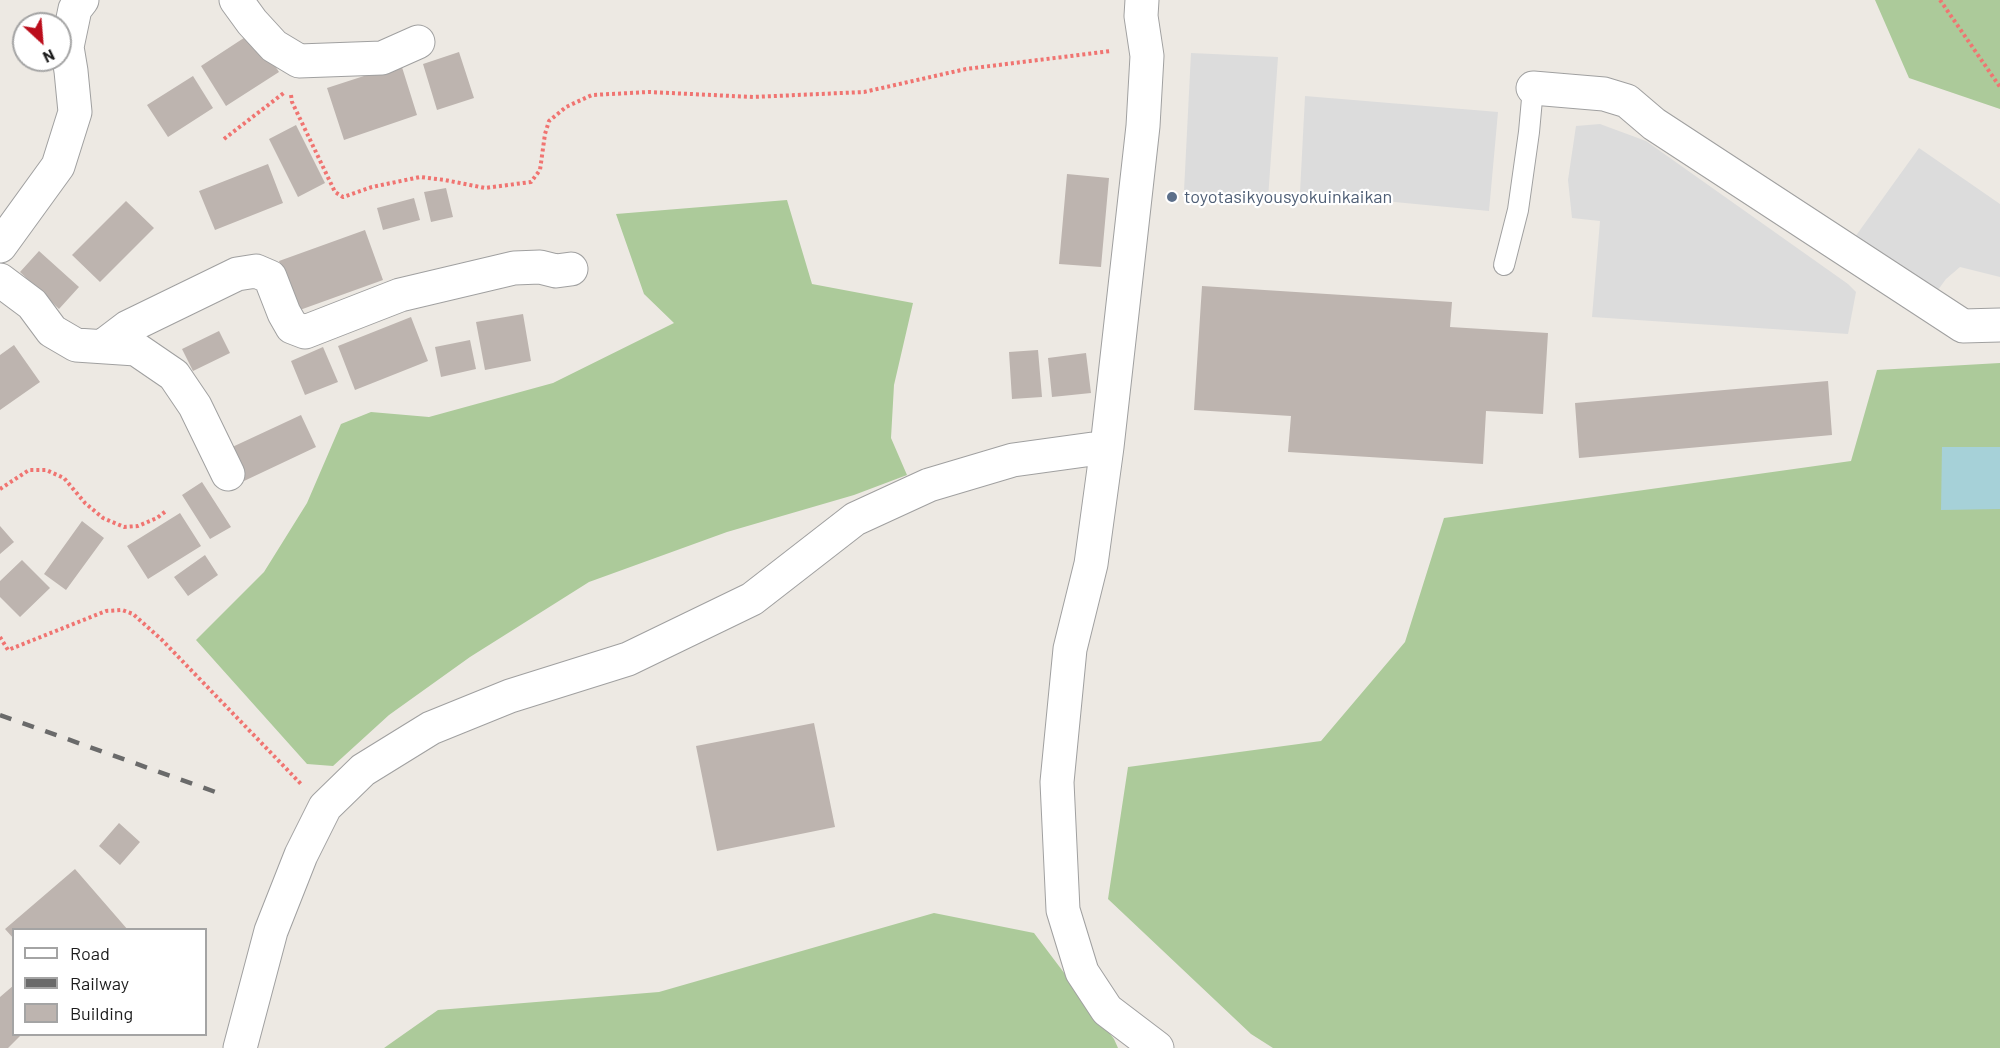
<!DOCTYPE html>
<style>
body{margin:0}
#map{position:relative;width:2000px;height:1048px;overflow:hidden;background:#ede9e3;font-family:Barlow,sans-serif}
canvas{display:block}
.legend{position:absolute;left:12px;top:928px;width:195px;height:108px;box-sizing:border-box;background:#fff;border:2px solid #a4a4a4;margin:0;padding:8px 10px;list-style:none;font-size:18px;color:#1c1c1c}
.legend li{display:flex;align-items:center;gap:12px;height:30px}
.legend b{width:30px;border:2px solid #a4a4a4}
.north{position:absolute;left:12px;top:12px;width:60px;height:60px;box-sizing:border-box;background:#fff;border:2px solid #a4a4a4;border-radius:50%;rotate:154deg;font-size:16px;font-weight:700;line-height:24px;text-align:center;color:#1c1c1c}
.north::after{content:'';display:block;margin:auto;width:21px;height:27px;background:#bb0d1b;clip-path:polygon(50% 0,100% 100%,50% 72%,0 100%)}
</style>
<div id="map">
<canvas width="2000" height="1048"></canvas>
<ul class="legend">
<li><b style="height:8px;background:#fff"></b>Road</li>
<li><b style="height:8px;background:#6a6a6a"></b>Railway</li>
<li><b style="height:16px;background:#bdb4af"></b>Building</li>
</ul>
<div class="north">N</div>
</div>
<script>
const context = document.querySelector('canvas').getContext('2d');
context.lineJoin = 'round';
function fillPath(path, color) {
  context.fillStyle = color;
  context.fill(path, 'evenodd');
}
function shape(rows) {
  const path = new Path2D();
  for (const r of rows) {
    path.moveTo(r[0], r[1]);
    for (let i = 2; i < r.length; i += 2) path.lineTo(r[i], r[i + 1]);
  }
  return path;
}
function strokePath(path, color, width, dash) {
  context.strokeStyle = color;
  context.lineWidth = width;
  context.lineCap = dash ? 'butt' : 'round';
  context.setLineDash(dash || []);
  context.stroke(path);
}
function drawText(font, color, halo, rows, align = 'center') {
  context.font = font + ' Barlow,sans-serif';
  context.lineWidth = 4.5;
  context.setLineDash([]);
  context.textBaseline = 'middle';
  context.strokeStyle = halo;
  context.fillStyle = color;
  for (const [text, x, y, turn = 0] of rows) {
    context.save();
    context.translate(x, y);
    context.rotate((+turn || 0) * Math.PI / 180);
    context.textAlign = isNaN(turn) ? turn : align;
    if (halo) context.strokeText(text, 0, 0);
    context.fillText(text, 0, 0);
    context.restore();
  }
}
fillPath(shape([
 [1875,0,2000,0,2000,109,1909,78],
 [787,200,812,284,913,303,894,385,891,438,907,475,854,495,727,532,589,582,470,657,389,715,333,766,307,764,196,640,264,572,307,503,341,424,371,412,429,417,553,383,674,323,644,294,616,214],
 [2000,363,2000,1048,1273,1048,1251,1034,1108,899,1128,767,1321,741,1405,642,1444,518,1851,461,1877,370],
 [934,913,1034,933,1114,1039,1118,1048,384,1048,438,1010,659,992]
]), '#acca9a');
fillPath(shape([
 [1191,53,1278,57,1268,199,1184,191],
 [1305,96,1498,112,1489,211,1300,193],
 [1600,124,1646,141,1848,284,1856,292,1848,334,1592,317,1600,221,1572,218,1568,180,1576,126],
 [1919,148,2000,204,2000,277,1960,267,1946,279,1935,294,1855,237]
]), '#dcdcdc');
fillPath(shape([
 [1942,447,2000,447,2000,509,1941,510]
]), '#a6d1d8');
fillPath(shape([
 [253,32,279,72,226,106,201,66],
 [459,52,474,98,437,110,423,64],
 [401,64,417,115,344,140,327,88],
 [193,76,213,108,168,137,147,105],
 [296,125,325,183,298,197,269,139],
 [268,164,283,203,215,230,199,191],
 [1067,174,1109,178,1101,267,1059,264],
 [446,188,453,217,431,222,424,192],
 [414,198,420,220,383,230,377,208],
 [126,201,154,228,100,282,72,255],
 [365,230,383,280,297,311,279,261],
 [39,251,79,287,59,309,20,272],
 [1202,286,1452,302,1450,327,1548,333,1543,414,1486,411,1483,464,1288,452,1291,416,1194,410],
 [523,314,531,361,485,370,476,322],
 [411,317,428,361,355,390,338,346],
 [219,331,230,353,193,371,182,349],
 [470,340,476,369,441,377,435,347],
 [14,345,40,382,0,410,0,355],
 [323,347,338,382,305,395,291,361],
 [1038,350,1042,397,1012,399,1009,352],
 [1086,353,1091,393,1052,397,1048,358],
 [1828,381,1832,435,1579,458,1575,403],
 [301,415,316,447,244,481,228,449],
 [202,482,231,527,210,539,182,495],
 [180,513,201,546,148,579,127,546],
 [82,521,104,538,66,590,44,574],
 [0,526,14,542,0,554],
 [205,555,218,575,188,596,174,577],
 [22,560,50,588,20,617,0,597,0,581],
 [814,723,835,827,717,851,696,746],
 [119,823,140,842,120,865,99,846],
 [75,869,128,930,14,930,14,939,5,929],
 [14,985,14,1034,22,1034,8,1048,0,1048,0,997]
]), '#bdb4af');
const lane = shape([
 [1504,265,1518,210,1529,132,1533,88]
]);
const street = shape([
 [236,0,252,22,274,46,299,61,382,58,418,42],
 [1142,0,1141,16,1147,56,1143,126,1107,447,1091,564,1070,649,1057,782,1063,910,1082,972,1107,1010,1157,1048],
 [1533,88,1604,94,1627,101,1654,124,1963,326,2000,325],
 [0,246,58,166,75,112,71,71,67,47,75,9,82,0],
 [0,280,32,304,52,331,76,345,136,349,174,375,195,406,228,474],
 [103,346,128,327,237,274,256,271,270,277,284,313,292,327,305,332,400,295,514,268,540,267,556,271,571,269],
 [240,1048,271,931,301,855,325,807,363,770,431,728,510,696,628,659,752,599,855,519,929,485,1013,460,1107,447]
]);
strokePath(lane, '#a0a0a0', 22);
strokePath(street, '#a0a0a0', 35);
strokePath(shape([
 [1940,0,2000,87],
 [291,95,292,102,335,192,343,197,372,187,420,177,445,180,485,188,531,182,540,170,545,134,549,121,566,107,592,95,649,92,753,97,864,92,966,69,1111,51],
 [224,139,285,92],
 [0,489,29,470,46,470,64,478,85,503,103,518,124,527,138,526,157,518,166,511],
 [0,637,8,650,106,611,122,610,133,614,163,641,301,784]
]), '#f07471', 4, [3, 3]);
strokePath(lane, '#fff', 20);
strokePath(street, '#fff', 33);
strokePath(shape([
 [0,715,221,794]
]), '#6a6a6a', 4.5, [12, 12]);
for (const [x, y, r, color] of [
 [1172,197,6,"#5c6f8a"]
]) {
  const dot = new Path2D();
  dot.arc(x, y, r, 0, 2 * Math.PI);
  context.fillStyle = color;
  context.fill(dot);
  strokePath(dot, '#fff', 2);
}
drawText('18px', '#4e5e75', '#fff', [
 ["toyotasikyousyokuinkaikan",1184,197]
], 'left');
</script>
